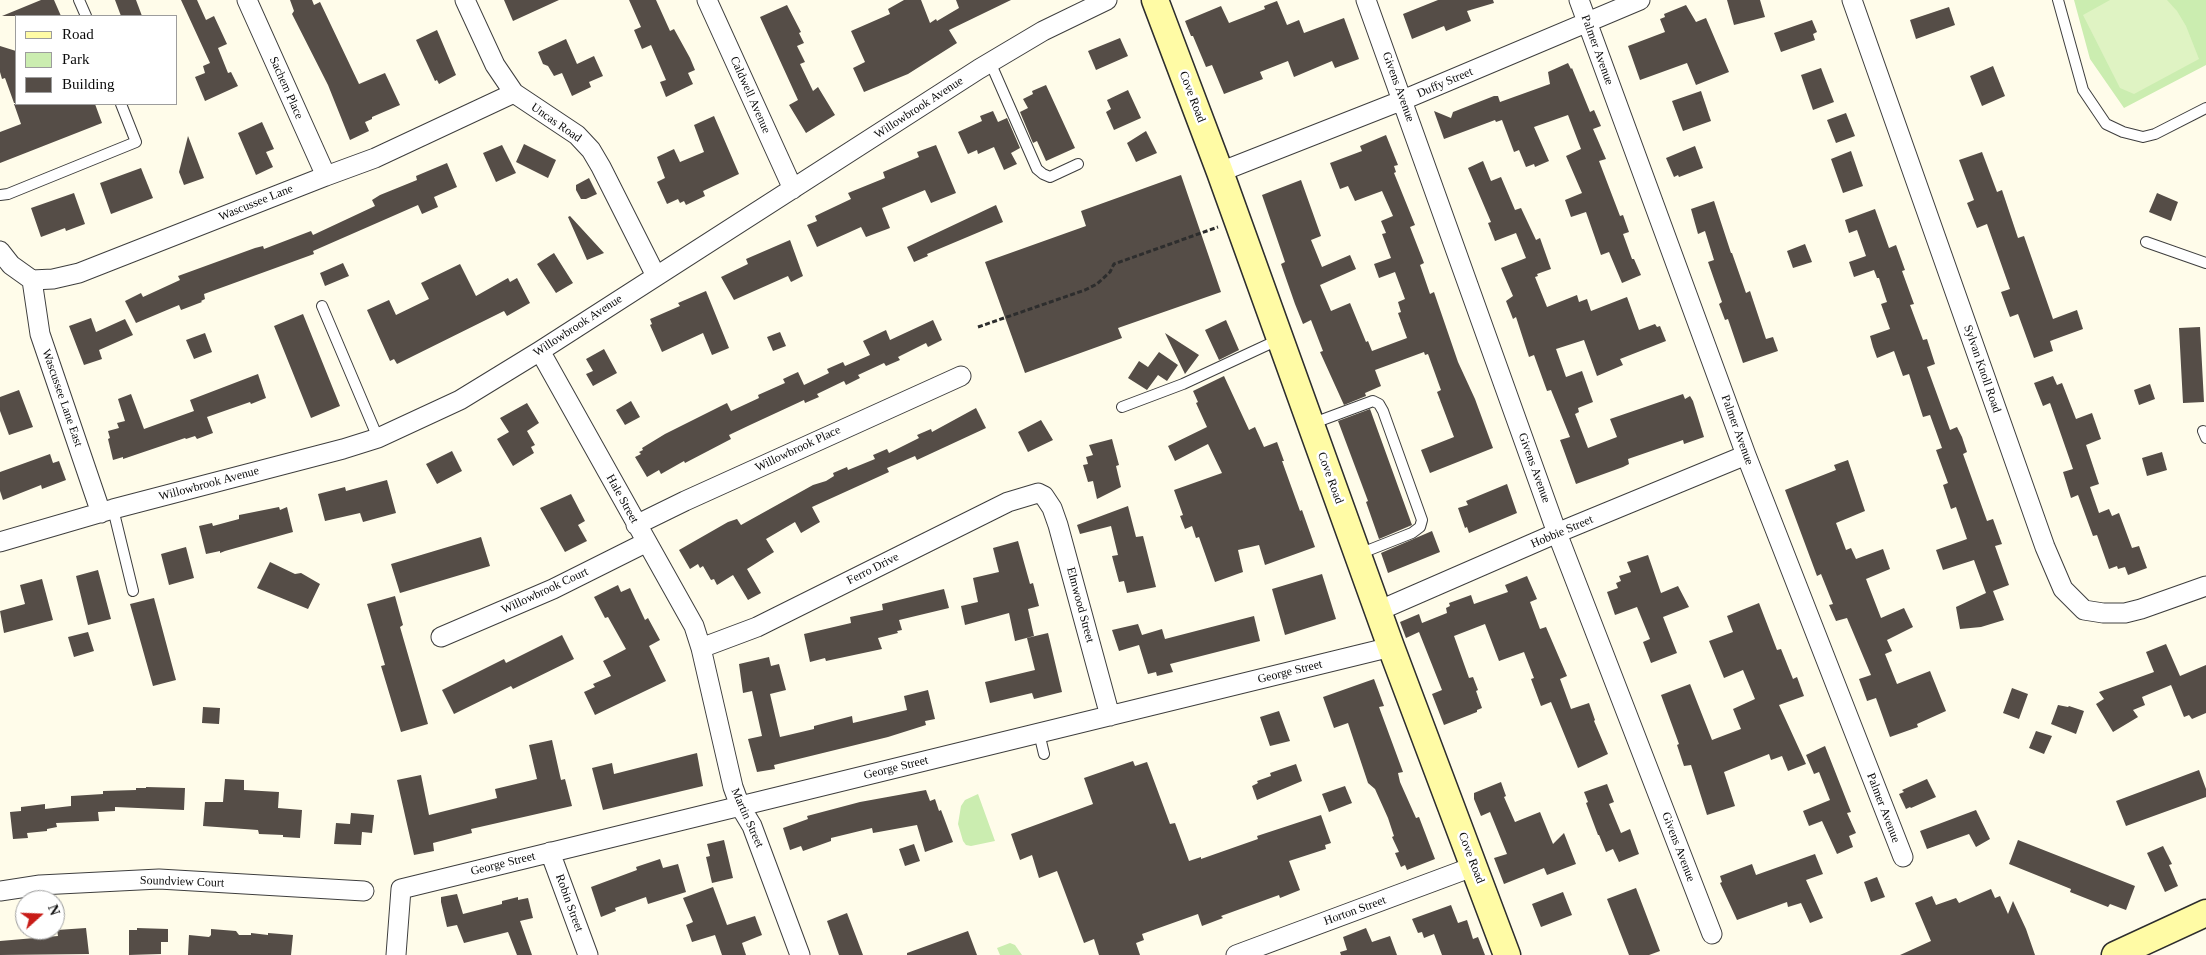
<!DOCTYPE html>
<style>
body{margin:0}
#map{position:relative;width:2206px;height:955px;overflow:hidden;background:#fffcea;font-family:"Times New Roman",serif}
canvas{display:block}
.legend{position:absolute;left:15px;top:15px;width:162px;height:90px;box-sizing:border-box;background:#fff;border:1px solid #9d9d9d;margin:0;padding:6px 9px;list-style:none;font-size:15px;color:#0b0b0b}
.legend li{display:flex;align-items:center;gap:10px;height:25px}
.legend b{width:25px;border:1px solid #9d9d9d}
.north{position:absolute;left:15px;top:890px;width:50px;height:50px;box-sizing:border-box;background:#fff;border:1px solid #9d9d9d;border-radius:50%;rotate:70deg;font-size:14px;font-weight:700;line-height:20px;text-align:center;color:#0b0b0b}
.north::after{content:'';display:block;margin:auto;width:18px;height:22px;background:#c81b17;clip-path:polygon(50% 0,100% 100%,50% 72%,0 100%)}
</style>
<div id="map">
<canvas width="2206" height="955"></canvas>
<ul class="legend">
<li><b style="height:6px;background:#fffba5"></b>Road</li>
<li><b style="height:14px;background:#cbedb0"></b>Park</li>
<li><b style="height:14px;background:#554d47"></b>Building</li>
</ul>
<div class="north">N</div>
</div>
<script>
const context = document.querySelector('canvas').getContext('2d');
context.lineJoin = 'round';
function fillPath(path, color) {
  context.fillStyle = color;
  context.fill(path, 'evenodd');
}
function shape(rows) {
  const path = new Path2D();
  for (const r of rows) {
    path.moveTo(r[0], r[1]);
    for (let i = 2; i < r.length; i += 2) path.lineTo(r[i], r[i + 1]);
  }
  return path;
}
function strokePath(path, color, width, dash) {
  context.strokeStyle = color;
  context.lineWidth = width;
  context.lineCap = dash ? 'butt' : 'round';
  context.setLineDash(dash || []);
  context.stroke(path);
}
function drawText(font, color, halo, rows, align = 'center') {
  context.font = font + ' "Times New Roman",serif';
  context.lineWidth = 5;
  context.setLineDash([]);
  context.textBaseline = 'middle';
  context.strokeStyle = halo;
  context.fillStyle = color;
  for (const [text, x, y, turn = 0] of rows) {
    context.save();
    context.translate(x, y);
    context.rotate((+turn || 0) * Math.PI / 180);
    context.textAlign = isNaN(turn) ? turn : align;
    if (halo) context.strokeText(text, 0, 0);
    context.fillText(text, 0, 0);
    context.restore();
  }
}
fillPath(shape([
 [2074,0,2206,0,2206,65,2124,108,2090,59],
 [978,794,995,841,971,846,966,845,963,841,958,824,961,806,965,800],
 [1010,943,1015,945,1022,955,1000,955,997,948]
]), '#cbedb0');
fillPath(shape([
 [2110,0,2167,0,2177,11,2186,26,2199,59,2134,94,2120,88,2083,15]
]), '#dff3c3');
fillPath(shape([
 [41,0,54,0,61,16,2,16],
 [115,0,136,0,142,16,121,16],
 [181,0,197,0,206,20,214,16,227,44,218,48,228,73,231,72,238,86,205,101,195,77,205,73,203,66,210,63],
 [290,0,312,0,314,5,320,2,359,84,385,73,400,105,372,117,372,119,365,122,369,131,350,140,328,85,292,14,294,11],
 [504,0,559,0,513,21],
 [629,0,656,0,670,31,674,29,690,58,695,70,688,73,693,84,666,97,660,82,666,80,651,45,642,49,634,30,641,27],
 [904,0,921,0,930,23,936,19,937,21,959,8,956,0,1011,0,949,30,957,43,908,74,864,92,853,68,865,62,851,31,890,14,888,9],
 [1438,0,1493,0,1494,3,1467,11,1471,21,1446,31,1444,26,1412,39,1403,14],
 [1727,0,1760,0,1765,17,1734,25],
 [1277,1,1287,25,1299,20,1304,33,1344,18,1359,59,1335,68,1332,61,1294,77,1288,61,1260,72,1263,79,1224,94,1212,65,1206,67,1193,36,1191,36,1185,21,1221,6,1229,23,1265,9,1264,6],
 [787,5,801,32,799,33,804,43,797,46,805,62,800,64,813,91,818,87,835,115,806,133,789,105,798,100,760,17],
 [1686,5,1696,22,1706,18,1729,72,1696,85,1687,63,1640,80,1628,46,1665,32,1660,19,1665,17,1664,14],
 [1949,7,1955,25,1916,39,1910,20],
 [1812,20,1817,32,1813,34,1815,40,1781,52,1774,33],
 [437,30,456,75,439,84,437,80,435,81,416,40],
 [1120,38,1128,56,1096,70,1088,51],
 [566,39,577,64,594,56,603,76,589,82,591,87,572,96,562,73,554,76,548,66,543,64,538,52],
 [0,46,16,51,16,103,14,103,5,78,2,79,0,72],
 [1568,63,1571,69,1572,68,1590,112,1594,110,1601,126,1593,129,1606,159,1599,161,1620,216,1623,215,1629,232,1623,234,1632,259,1634,259,1641,275,1622,283,1609,252,1601,255,1586,212,1571,217,1565,200,1582,193,1566,156,1581,149,1568,115,1534,127,1549,161,1535,167,1534,164,1526,167,1519,150,1514,152,1502,120,1496,122,1495,120,1444,139,1434,111,1451,118,1453,112,1494,96,1498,96,1500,102,1550,84,1548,72],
 [1993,66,2005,96,1982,106,1970,76],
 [1821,68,1834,102,1813,110,1801,75],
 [1046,85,1075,148,1046,161,1037,141,1033,143,1020,112,1028,108,1023,99,1033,94,1032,91],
 [1128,90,1141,118,1114,130,1106,112,1111,109,1107,100],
 [1701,91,1711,121,1683,131,1672,101],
 [14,104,95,104,102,123,0,163,0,132,21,124],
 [993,111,998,122,1007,118,1020,148,1011,153,1017,164,1004,170,994,147,978,154,977,150,968,154,958,132,982,121,980,116],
 [1846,113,1855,136,1836,143,1827,120],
 [714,116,739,174,703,191,705,196,686,205,684,201,680,203,678,199,667,204,657,182,665,178,657,157,674,149,680,162,704,152,694,125],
 [262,122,274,149,266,152,273,167,256,175,238,133],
 [1146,131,1157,153,1136,162,1127,143],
 [1386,135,1398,165,1394,166,1396,172,1394,173,1415,225,1410,227,1424,263,1420,265,1430,294,1434,292,1458,362,1475,399,1493,448,1430,473,1421,450,1454,437,1437,392,1441,390,1428,354,1425,355,1424,352,1375,370,1381,386,1365,393,1366,396,1344,405,1320,352,1323,351,1311,320,1303,324,1295,304,1281,264,1285,262,1262,195,1301,180,1321,236,1311,240,1322,267,1350,255,1356,269,1320,285,1331,311,1350,303,1366,342,1368,341,1372,351,1407,338,1398,313,1401,312,1398,302,1405,299,1395,272,1379,278,1374,264,1391,258,1382,234,1386,233,1381,221,1393,216,1382,191,1355,201,1348,186,1340,189,1330,163,1362,151,1360,146],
 [188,136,204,178,184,185,179,172],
 [524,144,556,160,548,178,516,162],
 [502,145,516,173,496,182,483,153],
 [936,145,956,193,931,203,925,190,882,208,890,228,866,237,861,227,817,247,807,225,817,221,815,216,851,199,848,193,885,178,883,172,919,157,917,152],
 [1695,146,1703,168,1679,177,1678,175,1674,177,1666,158],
 [1851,151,1863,186,1843,193,1831,159],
 [1982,152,1997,192,2002,190,2018,238,2024,236,2053,319,2077,310,2083,329,2050,341,2053,351,2034,358,2018,314,2010,317,2001,292,2010,289,1987,224,1977,228,1967,203,1974,200,1959,160],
 [1483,161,1491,181,1501,177,1515,210,1521,208,1536,240,1540,238,1551,269,1537,274,1538,276,1535,277,1547,307,1577,295,1579,302,1587,299,1591,311,1627,297,1639,330,1655,324,1657,327,1660,326,1666,341,1620,359,1623,365,1597,376,1584,340,1556,349,1566,377,1582,371,1593,402,1578,408,1579,412,1575,414,1588,448,1617,437,1610,419,1683,394,1685,399,1690,396,1693,401,1704,437,1684,444,1683,440,1628,459,1629,464,1623,467,1576,484,1560,440,1570,437,1551,390,1547,391,1534,355,1529,357,1516,317,1513,319,1506,301,1513,296,1501,268,1526,258,1516,233,1495,241,1488,223,1491,222,1468,168],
 [447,163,457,187,434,197,438,207,422,214,418,205,313,251,314,254,204,294,205,299,201,301,202,302,181,310,179,305,136,323,125,301,141,293,143,297,180,280,178,276,255,248,263,246,264,249,311,231,313,235,375,206,372,200,380,195,417,180,416,176],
 [141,168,153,198,111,214,100,183],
 [1181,175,1221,292,1118,328,1122,338,1025,373,985,262,1086,226,1081,211],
 [589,178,597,194,586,199,581,199,576,190,576,185],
 [74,193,85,224,66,231,65,228,41,237,31,208],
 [2157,193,2178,202,2171,221,2149,212],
 [1714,201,1731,253,1732,253,1746,293,1750,291,1766,339,1773,337,1778,351,1743,363,1728,319,1725,320,1719,304,1722,302,1708,262,1714,260,1705,231,1698,234,1691,209],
 [996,205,1003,222,927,254,928,256,914,262,907,247],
 [1875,209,1889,248,1896,245,1905,270,1902,271,1914,304,1910,305,1923,340,1927,339,1935,364,1927,367,1950,430,1957,427,1962,437,1967,452,1963,454,1987,521,1993,519,2002,544,1995,546,2009,585,1993,591,2004,620,1981,627,1960,629,1956,607,1986,593,1974,560,1943,570,1936,550,1967,539,1956,507,1951,509,1943,485,1948,483,1936,450,1942,448,1930,415,1923,417,1909,374,1903,376,1894,351,1877,358,1873,347,1870,336,1890,329,1881,304,1887,302,1879,278,1877,278,1874,270,1854,277,1849,262,1866,256,1857,230,1849,233,1845,220],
 [570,216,604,253,587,260,568,217],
 [790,240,803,276,791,282,788,276,734,300,721,277,748,264,746,259],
 [1805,244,1812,262,1793,268,1787,251],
 [554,253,573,283,556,293,537,264],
 [343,263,349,276,325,286,320,273],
 [460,264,476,296,508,278,510,282,517,278,530,303,507,316,504,311,397,364,394,359,390,361,367,310,389,300,396,315,429,299,421,283],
 [706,291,729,348,712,355,703,333,662,352,650,325,652,324,650,319,680,306,678,303],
 [303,314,340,406,311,418,274,326],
 [91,318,96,332,125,319,133,335,99,350,102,359,84,365,69,326],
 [933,320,942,340,928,347,926,343,898,357,900,360,886,366,884,363,858,375,860,378,846,385,844,381,817,394,819,397,805,403,804,400,750,425,729,435,731,439,685,463,684,461,661,474,659,470,647,477,635,457,641,454,639,452,643,450,642,448,665,434,727,403,731,411,759,398,758,395,785,383,783,379,798,372,804,385,829,373,827,369,843,362,845,366,870,355,863,341,886,330,890,340],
 [1226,320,1239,350,1219,360,1205,330],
 [2200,327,2204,402,2183,403,2179,328],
 [780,332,786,346,773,351,767,337],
 [205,333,212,352,194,359,186,340],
 [1165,333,1199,355,1185,374],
 [604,349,617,373,593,386,586,374,593,371,586,359],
 [1159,352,1178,365,1167,381,1158,375,1147,390,1128,378,1139,361,1148,367],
 [258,374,266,398,251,404,250,402,207,417,213,433,197,439,195,436,186,439,185,438,123,459,123,457,113,460,108,439,110,438,108,431,119,428,117,423,125,421,118,399,131,394,144,429,194,411,190,400],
 [1224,376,1249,430,1255,427,1264,447,1277,442,1284,461,1282,461,1300,511,1302,510,1315,547,1265,565,1259,545,1238,550,1243,572,1215,582,1199,537,1196,538,1192,526,1185,529,1180,516,1183,515,1174,490,1222,473,1208,444,1175,461,1168,446,1207,427,1196,403,1198,402,1193,391],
 [2053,376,2057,385,2062,383,2076,419,2092,413,2101,439,2086,445,2099,484,2090,487,2099,513,2109,509,2112,516,2119,513,2132,548,2139,546,2147,568,2128,575,2125,567,2118,569,2117,566,2109,569,2097,535,2093,536,2078,495,2071,498,2063,472,2073,469,2050,403,2043,406,2034,383],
 [2150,384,2155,399,2139,405,2134,390],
 [19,390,33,427,9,435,0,411,0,397],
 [631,401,640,417,625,425,616,410],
 [527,403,539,423,527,431,535,445,531,447,534,453,513,466,497,439,509,432,500,418],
 [976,408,986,428,917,460,915,456,887,468,889,472,812,507,820,522,801,533,795,522,766,539,774,552,747,569,761,593,748,600,733,575,717,585,714,579,711,580,703,566,700,568,698,564,690,569,679,550,728,522,737,519,741,525,813,485,826,481,834,476,833,473,847,467,848,470,875,459,873,455,887,449,889,453,919,438,917,435,931,429,932,432],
 [1370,409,1412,525,1379,539,1366,502,1368,501,1338,421],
 [1041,420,1053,440,1028,452,1018,432],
 [1112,439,1119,465,1116,466,1121,487,1097,499,1093,481,1088,482,1083,465,1088,464,1086,457,1093,455,1089,445],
 [452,451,462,471,437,484,426,464],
 [2162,452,2167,470,2147,476,2142,458],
 [50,454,53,463,59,461,66,480,42,489,41,485,3,500,0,491,0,472],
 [1848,460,1865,511,1836,523,1846,550,1851,548,1856,559,1883,549,1890,569,1866,579,1881,618,1904,608,1913,627,1887,640,1892,651,1885,654,1897,684,1930,671,1946,711,1917,724,1918,727,1890,737,1876,698,1867,701,1866,698,1859,679,1871,675,1847,618,1836,621,1829,605,1833,604,1821,574,1817,576,1785,490,1836,470,1834,465],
 [387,480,396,513,363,522,360,513,325,521,318,494,345,487,346,491],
 [1507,484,1517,513,1469,533,1467,527,1465,528,1458,508,1468,505,1466,501],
 [571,494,585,521,578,525,587,541,565,552,540,508],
 [1128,506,1136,537,1143,536,1156,587,1127,593,1124,581,1119,582,1112,556,1118,555,1111,526,1080,534,1077,525],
 [279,507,280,510,287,507,293,532,225,551,220,553,220,551,206,554,199,526,212,523,213,526,239,519,239,515],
 [1432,531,1440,552,1388,573,1381,553],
 [481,537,490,566,400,593,391,564],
 [1018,541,1030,584,1033,583,1039,606,1028,609,1034,636,1015,641,1009,613,965,625,961,606,978,602,973,578,999,572,993,548],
 [186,547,194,578,169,585,161,554],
 [1648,555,1661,593,1678,586,1689,607,1663,617,1677,653,1651,663,1643,642,1650,639,1637,607,1615,615,1607,592,1618,588,1616,583,1621,581,1619,576,1631,572,1627,562],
 [270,562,295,574,301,573,320,584,308,609,257,588],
 [98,570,111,619,88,625,76,576],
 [1322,574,1336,619,1285,635,1272,589],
 [1527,576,1537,599,1530,602,1540,629,1546,627,1567,676,1560,679,1571,709,1589,703,1595,720,1594,721,1608,754,1578,768,1551,702,1541,706,1531,679,1534,678,1524,652,1499,661,1485,624,1454,636,1469,678,1473,677,1478,690,1476,691,1482,708,1477,710,1477,712,1444,725,1432,694,1442,690,1419,632,1406,638,1400,622,1419,614,1422,623,1447,613,1446,608,1450,606,1449,603,1471,595,1474,604,1508,592,1505,585],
 [42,579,53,620,4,633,0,611,25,604,20,585],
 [618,585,621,592,630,588,645,620,648,618,660,640,649,646,666,681,595,715,584,692,595,687,593,684,611,676,603,661,626,649,608,617,605,618,594,597],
 [944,589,949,608,899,620,902,630,897,631,898,633,878,638,882,649,826,661,825,658,810,662,804,634,851,623,850,617,883,610,882,604],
 [395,596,403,625,400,627,428,724,401,732,381,666,385,665,367,604],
 [154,598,176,680,153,686,130,604],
 [1759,603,1777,650,1781,649,1793,679,1797,677,1804,696,1779,705,1806,764,1788,771,1782,756,1771,760,1769,754,1724,772,1735,806,1707,815,1691,765,1684,766,1677,745,1679,744,1661,695,1690,684,1712,740,1741,729,1733,709,1755,699,1743,670,1724,678,1709,641,1733,632,1727,616],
 [1254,616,1260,641,1170,664,1173,672,1157,676,1156,672,1148,674,1139,645,1119,651,1112,630,1138,624,1142,635,1162,629,1165,639],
 [88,632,94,651,74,657,68,637],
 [1048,633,1062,692,1034,699,1032,693,990,703,985,682,1035,670,1027,638],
 [562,635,574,659,513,689,511,686,454,714,442,690,504,659,506,663],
 [2166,644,2180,676,2206,665,2206,713,2192,719,2189,715,2184,717,2171,685,2142,697,2145,705,2133,710,2138,717,2113,732,2096,704,2104,699,2099,692,2154,672,2146,652],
 [769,657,771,666,779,664,786,690,770,694,780,737,814,729,814,726,852,716,853,723,907,710,904,696,928,690,935,719,925,721,926,725,888,737,774,765,775,769,757,772,748,739,762,736,752,691,743,693,739,664],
 [1374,679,1384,706,1379,707,1403,772,1398,773,1400,782,1416,818,1419,817,1435,859,1407,870,1405,865,1401,867,1395,853,1399,852,1392,837,1394,836,1388,818,1375,789,1368,783,1348,723,1334,728,1323,697],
 [2012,688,2028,694,2019,719,2003,713],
 [2058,705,2068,707,2069,706,2084,711,2076,734,2051,724],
 [203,707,220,708,219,724,202,723],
 [1279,711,1290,741,1270,746,1260,717],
 [2036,731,2052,736,2044,754,2029,748],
 [552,740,561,780,565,779,572,806,471,829,472,833,433,843,434,851,414,855,397,780,421,775,429,815,497,798,495,789,537,779,529,745],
 [1825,746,1851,812,1847,813,1856,833,1849,836,1853,847,1837,854,1822,821,1809,826,1803,811,1830,800,1819,772,1814,774,1806,755],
 [697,753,703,786,603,810,592,768,612,763,614,774],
 [1133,761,1135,766,1147,762,1170,824,1175,823,1189,861,1201,857,1201,859,1258,839,1257,836,1321,815,1331,843,1325,845,1326,849,1289,861,1300,890,1280,898,1279,895,1221,916,1223,918,1202,926,1198,914,1142,934,1144,940,1136,943,1140,955,1099,955,1094,939,1084,943,1057,871,1039,878,1032,855,1020,860,1011,834,1093,804,1084,778],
 [1296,764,1302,781,1257,800,1252,786,1258,783,1257,781,1271,776,1270,773],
 [2199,770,2206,789,2206,797,2126,826,2116,801],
 [225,779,244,780,244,790,279,792,278,808,302,810,300,838,283,837,283,835,259,834,258,830,203,826,205,802,223,802],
 [1927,779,1936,797,1911,808,1910,807,1906,809,1899,794,1904,792,1902,790],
 [1501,782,1506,796,1504,797,1515,822,1540,812,1553,844,1564,833,1576,864,1547,875,1544,868,1504,884,1494,858,1507,854,1490,812,1481,816,1474,799,1474,793],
 [1607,784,1614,802,1609,804,1621,833,1630,829,1639,854,1619,862,1613,849,1606,852,1599,835,1598,835,1586,803,1588,802,1584,792],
 [1345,786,1352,803,1329,812,1322,794],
 [146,787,185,788,184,810,115,807,115,811,98,812,99,821,56,823,57,827,47,829,47,831,27,833,28,838,13,839,10,812,21,811,21,807,45,804,45,809,71,806,71,796,103,794,103,791,136,790,136,788,146,788],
 [926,790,930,801,935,799,939,811,941,810,953,842,925,852,917,825,873,833,872,828,831,838,831,841,803,851,801,846,790,850,783,828,808,819,807,816,860,802],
 [1976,810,1990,839,1976,847,1969,834,1927,849,1920,831],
 [351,813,374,815,372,833,362,832,361,845,334,844,336,823,350,824],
 [724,840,733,878,712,883,706,857,710,856,707,844],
 [2018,840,2135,886,2126,910,2110,904,2108,907,2070,892,2071,889,2009,864],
 [914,844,920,861,905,866,899,849],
 [2163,846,2172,864,2169,865,2178,886,2165,892,2147,853],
 [1815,854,1823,874,1806,880,1823,918,1810,923,1801,903,1788,907,1787,902,1737,920,1720,883,1722,882,1720,876,1752,864,1756,875],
 [660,859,663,868,678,864,686,892,648,904,646,897,615,908,616,911,601,917,591,887,637,870,636,867],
 [1877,877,1885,897,1871,902,1864,882],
 [713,887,727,925,755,916,762,935,742,943,746,955,722,955,715,935,692,942,686,925,693,922,683,898],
 [1636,888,1660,951,1649,955,1629,955,1607,899],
 [1991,889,1995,898,2000,896,2008,914,2013,901,2026,929,2035,955,1900,955,1931,941,1915,903,1932,896,1936,905,1956,898,1959,903],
 [1563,892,1572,915,1541,927,1532,904],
 [457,894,463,914,502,904,502,901,518,897,518,900,528,898,533,918,520,921,532,955,517,955,508,932,464,943,457,925,447,927,441,902,441,897],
 [1451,905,1458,923,1467,920,1473,939,1478,937,1485,955,1442,955,1434,934,1424,938,1422,932,1418,933,1412,919],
 [847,913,863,955,839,955,827,921],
 [86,928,89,954,0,955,0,941,58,936,57,930],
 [137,928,168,929,168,942,161,942,161,954,129,955,129,930,137,930],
 [1366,928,1372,942,1390,936,1397,955,1341,955,1340,952,1347,950,1343,937],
 [211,929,236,931,239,935,251,935,251,933,268,935,268,933,293,935,291,955,188,955,189,935,209,937,211,935],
 [968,931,977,955,907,955,907,953]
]), '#554d47');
const lane = shape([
 [79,0,86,16],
 [2058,0,2083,90,2106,124,2123,132,2143,137,2155,134,2206,108],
 [990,62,1037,169,1043,174,1050,177,1078,164],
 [0,195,8,194,136,142,121,104],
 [2146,242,2206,263],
 [322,306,378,438],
 [1122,407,1183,384,1280,339],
 [1311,424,1373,401,1379,404,1383,411,1422,520,1420,527,1412,533,1359,554],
 [2203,431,2206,438],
 [113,509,133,591],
 [1039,733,1044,754]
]);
const street = shape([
 [247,0,326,176],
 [465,0,495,65,514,93,577,135,591,150,601,167,656,276],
 [707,0,793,189],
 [1366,0,1557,533,1712,934],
 [1579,0,1746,455,1903,857],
 [1852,0,2045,547,2063,589,2084,610,2103,613,2125,613,2141,609,2206,586],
 [1220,172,1403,100,1640,0],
 [0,251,11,265,32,280,53,279,79,273,326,176,375,158,514,93],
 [32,280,40,334,101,513],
 [540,351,694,626,701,648,733,787,740,806,752,826,800,955],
 [636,525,685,501,961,376],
 [0,542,113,509,343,449,378,438,460,400,540,351,979,69,1043,31,1107,0],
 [1378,611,1557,533,1746,455],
 [441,637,553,589,647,542],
 [701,648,757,627,1008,502,1038,493,1044,496,1052,508,1058,525,1110,716],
 [550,852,588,955],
 [0,891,40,885,159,879,364,891],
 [396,955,401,889,1391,647],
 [1236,955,1475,866]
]);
const secondary = shape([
 [1155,0,1220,172,1391,647,1507,955],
 [2115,955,2206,913]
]);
strokePath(lane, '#3e3e3e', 12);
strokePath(street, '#3e3e3e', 21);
strokePath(secondary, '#2d2d2d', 29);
strokePath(shape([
 [978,327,1085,290,1097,284,1110,272,1114,264,1218,227]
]), '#2d2d2d', 3, [5, 2.5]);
strokePath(lane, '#fff', 10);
strokePath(street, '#fff', 19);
strokePath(secondary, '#fffba5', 26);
drawText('12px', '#0b0b0b', '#fff', [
 ["Palmer Avenue",1597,50,70],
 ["Duffy Street",1445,83,-23],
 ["Givens Avenue",1398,87,70],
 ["Sachem Place",286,88,66],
 ["Caldwell Avenue",750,95,66],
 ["Cove Road",1192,97,69],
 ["Willowbrook Avenue",919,108,-33],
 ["Uncas Road",556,123,35],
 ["Wascussee Lane",256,203,-22],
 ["Willowbrook Avenue",578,326,-33],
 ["Sylvan Knoll Road",1982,369,71],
 ["Wascussee Lane East",62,398,71],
 ["Palmer Avenue",1737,430,70],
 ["Willowbrook Place",798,449,-25],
 ["Givens Avenue",1534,468,70],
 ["Cove Road",1330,478,70],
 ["Willowbrook Avenue",209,484,-15],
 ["Hale Street",622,499,61],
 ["Hobbie Street",1562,532,-23],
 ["Ferro Drive",873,569,-27],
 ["Willowbrook Court",545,591,-25],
 ["Elmwood Street",1080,605,75],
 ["George Street",1290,672,-14],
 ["George Street",896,768,-14],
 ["Palmer Avenue",1883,808,69],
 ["Martin Street",747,818,66],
 ["Givens Avenue",1678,847,69],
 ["Cove Road",1471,858,69],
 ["George Street",503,864,-14],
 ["Soundview Court",182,882,2],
 ["Robin Street",569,903,70],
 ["Horton Street",1355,911,-20]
]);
</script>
